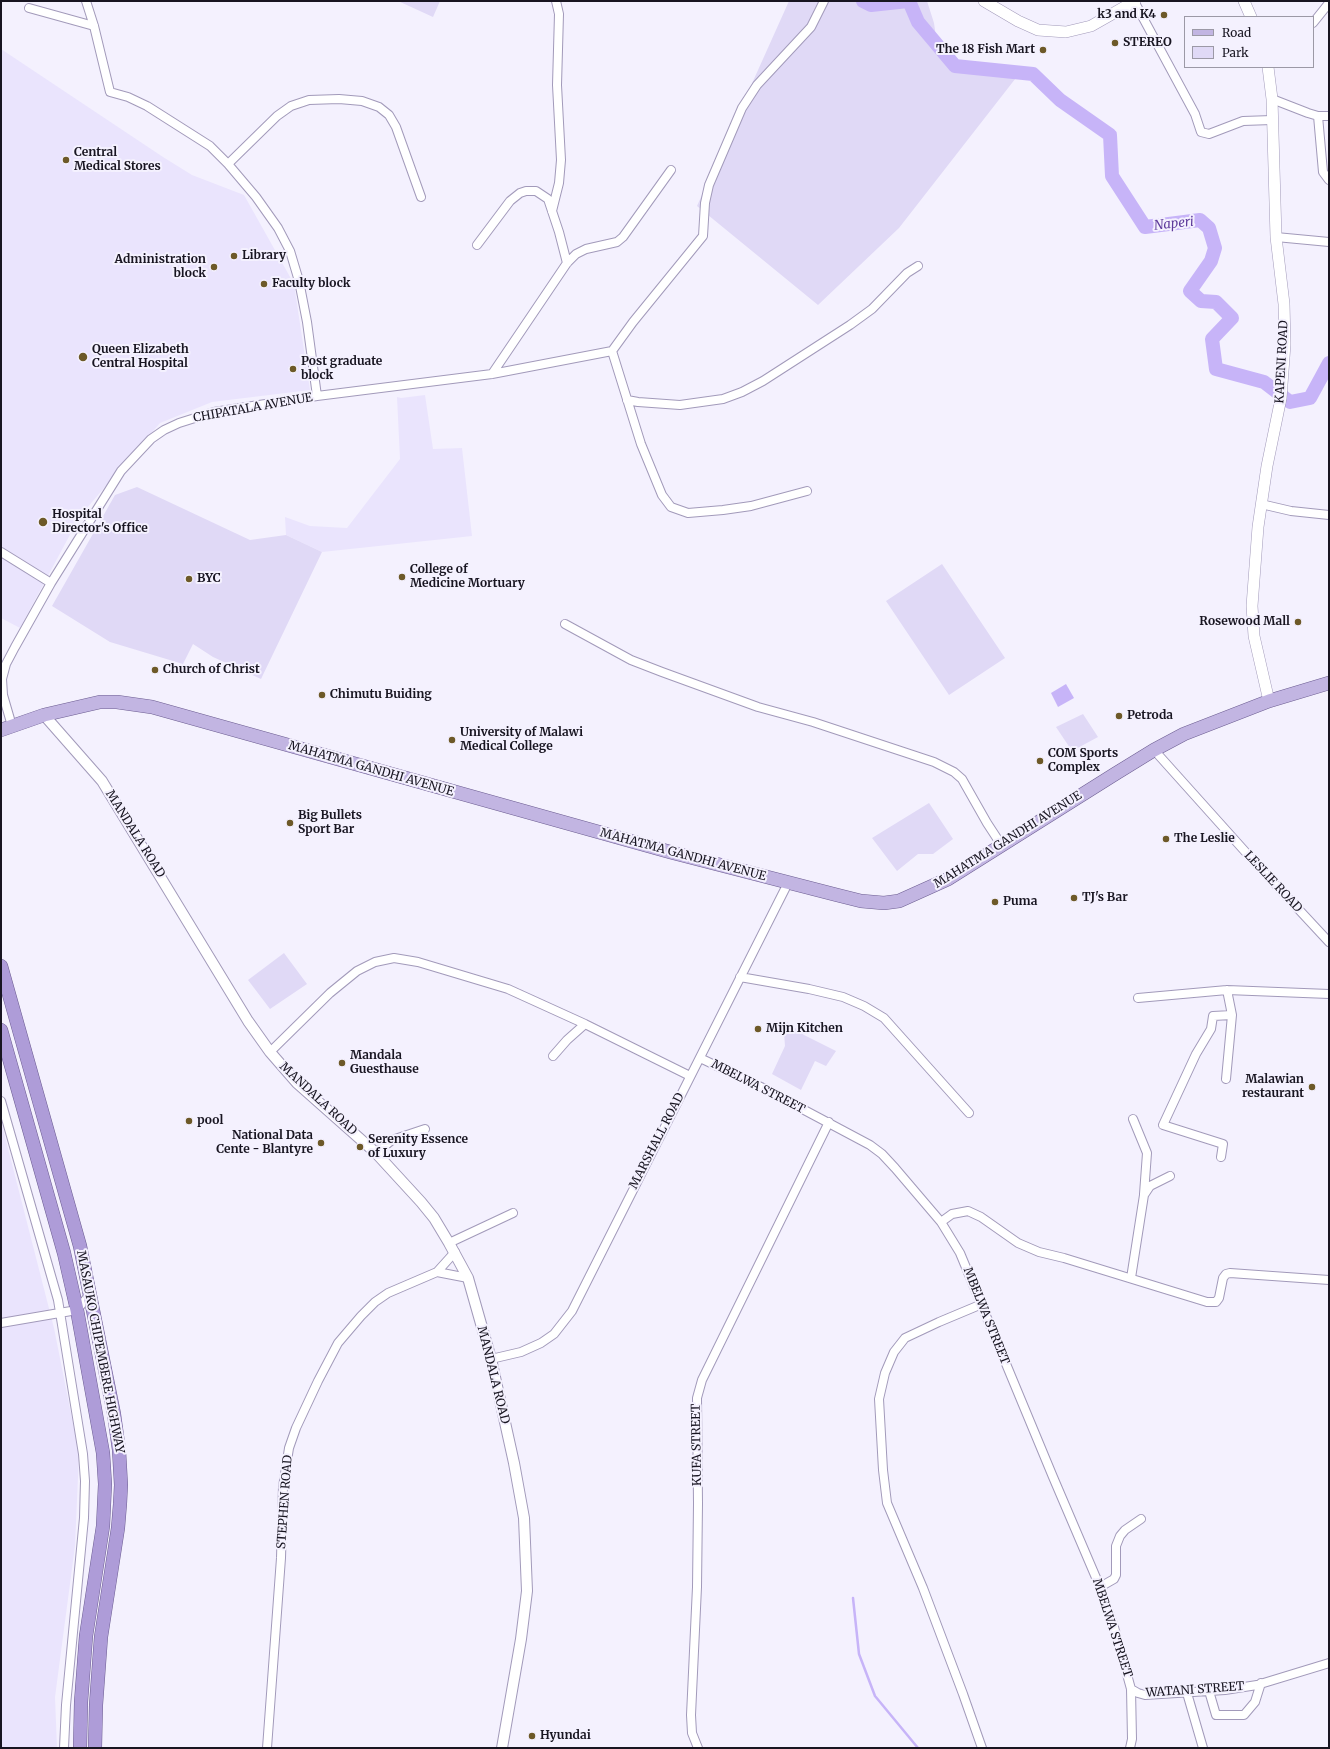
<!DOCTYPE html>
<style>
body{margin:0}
#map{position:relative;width:1330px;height:1749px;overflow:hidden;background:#f4f1fe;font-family:Merriweather,serif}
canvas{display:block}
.frame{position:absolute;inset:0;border:2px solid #181521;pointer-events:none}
.legend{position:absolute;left:1184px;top:16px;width:130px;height:52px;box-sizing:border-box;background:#f4f1fe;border:1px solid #9c99a6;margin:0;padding:5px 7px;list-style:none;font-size:12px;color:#181521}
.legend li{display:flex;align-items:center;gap:8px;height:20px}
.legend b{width:20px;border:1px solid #9c99a6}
</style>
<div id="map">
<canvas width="1330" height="1749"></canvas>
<div class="frame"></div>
<ul class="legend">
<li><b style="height:5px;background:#c2b5e2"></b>Road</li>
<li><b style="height:11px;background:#e0d9f6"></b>Park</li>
</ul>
</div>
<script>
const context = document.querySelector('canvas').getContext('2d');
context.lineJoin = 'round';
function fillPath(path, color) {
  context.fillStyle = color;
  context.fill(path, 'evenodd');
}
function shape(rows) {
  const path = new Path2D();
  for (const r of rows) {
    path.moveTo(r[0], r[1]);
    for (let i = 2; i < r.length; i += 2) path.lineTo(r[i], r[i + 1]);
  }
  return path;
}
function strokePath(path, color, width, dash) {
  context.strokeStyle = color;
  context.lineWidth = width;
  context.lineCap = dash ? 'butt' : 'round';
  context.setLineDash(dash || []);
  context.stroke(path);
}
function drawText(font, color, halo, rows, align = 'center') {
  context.font = font + ' Merriweather,serif';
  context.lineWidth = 4;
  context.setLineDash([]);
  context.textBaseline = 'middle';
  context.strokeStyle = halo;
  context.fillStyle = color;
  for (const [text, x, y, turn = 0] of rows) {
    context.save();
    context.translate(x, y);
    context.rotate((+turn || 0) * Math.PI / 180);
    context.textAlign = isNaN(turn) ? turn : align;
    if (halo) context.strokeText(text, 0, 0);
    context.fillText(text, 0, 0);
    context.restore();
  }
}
fillPath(shape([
 [1,49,163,157,192,175,244,195,294,284,310,390,212,402,160,423,80,516,20,628,1,618],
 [425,395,433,449,462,448,472,536,322,552,286,535,285,517,310,526,347,528,400,459,397,397,401,398],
 [1,1121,54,1328,79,1454,75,1546,55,1697,57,1748,1,1748]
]), '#eae4fd');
fillPath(shape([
 [398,1,440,1,433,17],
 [789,1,927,1,934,23,936,37,952,57,979,67,1009,70,1019,74,899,228,818,305,697,206],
 [137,487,250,540,286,535,322,552,261,679,213,657,193,644,183,664,110,642,52,606,115,495],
 [942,564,1005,658,949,695,886,601],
 [1083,714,1098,737,1072,751,1056,727],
 [929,803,953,839,933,854,918,854,897,871,872,838],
 [284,953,307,984,270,1009,248,980],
 [787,1022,804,1035,836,1051,826,1066,815,1061,801,1090,772,1074,785,1046,784,1033]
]), '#e0d9f6');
fillPath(shape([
 [1066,684,1074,698,1058,707,1051,693]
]), '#c7b4f8');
strokePath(shape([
 [853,1598,859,1654,875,1696,918,1748]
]), '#c7b4f8', 2.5);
strokePath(shape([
 [863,1,871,5,908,1],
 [909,1,918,22,955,66,1033,74,1060,100,1110,135,1112,176,1145,227,1200,220,1209,228,1215,248,1211,261,1190,291,1201,301,1216,302,1232,318,1212,339,1216,369,1264,382,1290,402,1310,398,1329,363]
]), '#c7b4f8', 14);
const minor = shape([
 [86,1,94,26,110,92,128,97,147,106,210,146,228,164,256,197,278,228,290,251,299,281,307,322,317,396],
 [1134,1,1195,114,1201,132,1209,134,1243,121,1272,120],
 [29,8,94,26],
 [1313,23,1329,3],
 [1272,99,1308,113,1318,116,1329,116],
 [1318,116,1323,172,1329,180],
 [228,164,277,116,291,106,309,100,339,99,362,101,379,107,389,115,396,127,421,197],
 [552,211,559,183,561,160,557,85,559,14,556,1],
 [1276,237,1329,242],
 [477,245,510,201,520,193,526,191,536,191,548,199,559,232,567,263],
 [612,351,641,444,662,495,671,507,688,513,723,510,751,506,807,491],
 [492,374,567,263,576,254,586,249,617,242,623,237,671,170],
 [627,400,638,402,680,405,723,399,742,392,763,381,850,325,872,309,907,273,918,266],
 [1261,504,1291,511,1329,515],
 [1,552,51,583],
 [565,624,631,660,662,672,758,707,813,722,934,762,954,772,962,779,987,823,1002,846],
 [12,726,3,695,2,679,6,664,15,647,51,583,121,471,151,439,164,430,179,423,214,412,317,396,492,374,612,351,633,322,703,236,705,203,709,185,742,108,757,85,811,27,824,1],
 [1154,750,1250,857,1329,942],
 [740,977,809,989,843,997,864,1006,884,1018,969,1113],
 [1138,998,1227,990,1329,994],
 [270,1052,330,993,357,971,375,962,394,958,418,962,508,989,585,1024,690,1076],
 [553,1056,567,1040,585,1024],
 [700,1058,761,1087,870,1145,882,1154,895,1168,941,1222,960,1253,1053,1477,1100,1587,1114,1627,1131,1689,1132,1739,1130,1748],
 [1226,1079,1232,1015,1227,990],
 [1,1101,58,1300,83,1454,85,1481,84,1518,66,1705,64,1748],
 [1133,1119,1147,1153,1144,1194],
 [376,1153,392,1140,425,1129],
 [1221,1157,1223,1144,1163,1125,1196,1054,1211,1029,1213,1016,1232,1015],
 [941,1222,952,1214,968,1211,981,1217,1018,1243,1039,1252,1064,1258,1207,1302,1216,1302,1219,1298,1223,1278,1226,1274,1230,1273,1329,1280],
 [449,1243,513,1213],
 [437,1272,468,1278],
 [1131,1278,1144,1195,1150,1186,1170,1176],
 [982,1304,939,1322,905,1338,894,1352,885,1373,879,1399,883,1470,887,1503,923,1588,963,1694,982,1748],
 [1,1323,77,1310,90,1294],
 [491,1359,521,1352,541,1343,554,1334,572,1311,788,883],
 [1100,1587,1114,1579,1116,1575,1116,1546,1120,1536,1125,1530,1141,1519],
 [1131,1689,1138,1693,1145,1695,1225,1690,1257,1685,1329,1663],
 [1209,1691,1216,1715,1244,1715,1255,1702,1261,1683],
 [1187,1693,1203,1748],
 [267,1748,281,1558,283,1487,289,1448,296,1428,318,1381,338,1343,361,1316,375,1302,388,1293,437,1272,455,1252],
 [698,1748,692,1733,691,1715,697,1587,698,1504,697,1398,702,1380,829,1122]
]);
const tertiary = shape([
 [44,715,102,781,248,1021,270,1052,297,1083,376,1153,421,1202,434,1218,449,1243,468,1278,491,1359,514,1463,524,1518,527,1591,521,1639,502,1748]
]);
const secondary = shape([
 [984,1,1018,21,1038,30,1066,32,1091,26,1135,1],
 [1244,1,1251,17],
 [1268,67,1272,99,1276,237,1284,304,1285,344,1281,398,1267,466,1258,527,1252,606,1254,636,1269,701]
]);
const primary = shape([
 [1,730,44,715,100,702,117,702,152,707,670,852,837,895,861,901,884,903,899,901,948,879,1115,774,1154,750,1184,734,1269,701,1329,683]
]);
const trunk = shape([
 [1,966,80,1246,114,1414,119,1450,121,1485,120,1504,118,1528,101,1637,96,1705,95,1748],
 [1,1030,64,1253,77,1310,103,1453,105,1484,103,1526,86,1636,81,1702,80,1748]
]);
strokePath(minor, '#a29aba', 10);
strokePath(tertiary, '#a29aba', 12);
strokePath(secondary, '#a29aba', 12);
strokePath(primary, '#6c5d91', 14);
strokePath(trunk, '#6c5d91', 14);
strokePath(minor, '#fff', 8);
strokePath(tertiary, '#fff', 10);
strokePath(secondary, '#fff', 11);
strokePath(primary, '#c2b5e2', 13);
strokePath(trunk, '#ae9cd8', 13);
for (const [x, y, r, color] of [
 [1164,15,4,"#6d5928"],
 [1115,43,4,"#6d5928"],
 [1043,50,4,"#6d5928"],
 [66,160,4,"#6d5928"],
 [234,256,4,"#6d5928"],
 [214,267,4,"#6d5928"],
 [264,284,4,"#6d5928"],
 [83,357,5,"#6d5928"],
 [293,369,4,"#6d5928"],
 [43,522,5,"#6d5928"],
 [402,577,4,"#6d5928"],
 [189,579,4,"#6d5928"],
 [1298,622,4,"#6d5928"],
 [155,670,4,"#6d5928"],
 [322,695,4,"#6d5928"],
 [1119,716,4,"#6d5928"],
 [452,740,4,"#6d5928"],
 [1040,761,4,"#6d5928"],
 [290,823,4,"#6d5928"],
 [1166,839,4,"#6d5928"],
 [1074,898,4,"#6d5928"],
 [995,902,4,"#6d5928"],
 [758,1029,4,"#6d5928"],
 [342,1063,4,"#6d5928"],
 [1312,1087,4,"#6d5928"],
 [189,1121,4,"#6d5928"],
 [321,1143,4,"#6d5928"],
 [360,1147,4,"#6d5928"],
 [532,1736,4,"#6d5928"]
]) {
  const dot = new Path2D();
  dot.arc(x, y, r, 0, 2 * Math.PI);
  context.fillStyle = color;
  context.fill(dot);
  strokePath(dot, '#f4f1fe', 1.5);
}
drawText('bold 12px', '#181521', '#f4f1fe', [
 ["k3 and K4",1156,15,"right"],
 ["STEREO",1123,43],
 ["The 18 Fish Mart",1035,50,"right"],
 ["Central",74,153],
 ["Medical Stores",74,167],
 ["Library",242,256],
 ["Administration",206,260,"right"],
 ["block",206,274,"right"],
 ["Faculty block",272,284],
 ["Queen Elizabeth",92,350],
 ["Central Hospital",92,364],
 ["Post graduate",301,362],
 ["block",301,376],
 ["Hospital",52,515],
 ["Director's Office",52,529],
 ["College of",410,570],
 ["Medicine Mortuary",410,584],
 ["BYC",197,579],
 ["Rosewood Mall",1290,622,"right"],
 ["Church of Christ",163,670],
 ["Chimutu Buiding",330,695],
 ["Petroda",1127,716],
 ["University of Malawi",460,733],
 ["Medical College",460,747],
 ["COM Sports",1048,754],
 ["Complex",1048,768],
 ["Big Bullets",298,816],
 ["Sport Bar",298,830],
 ["The Leslie",1174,839],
 ["TJ's Bar",1082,898],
 ["Puma",1003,902],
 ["Mijn Kitchen",766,1029],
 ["Mandala",350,1056],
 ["Guesthause",350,1070],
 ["Malawian",1304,1080,"right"],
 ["restaurant",1304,1094,"right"],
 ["pool",197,1121],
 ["National Data",313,1136,"right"],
 ["Cente - Blantyre",313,1150,"right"],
 ["Serenity Essence",368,1140],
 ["of Luxury",368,1154],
 ["Hyundai",540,1736]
], 'left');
drawText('12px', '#181521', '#f4f1fe', [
 ["KAPENI ROAD",1282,362,-87],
 ["CHIPATALA AVENUE",253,408,-10],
 ["MAHATMA GANDHI AVENUE",371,769,16],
 ["MANDALA ROAD",135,834,58],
 ["MAHATMA GANDHI AVENUE",1008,840,-32],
 ["MAHATMA GANDHI AVENUE",683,855,15],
 ["LESLIE ROAD",1273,882,47],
 ["MBELWA STREET",758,1087,27],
 ["MANDALA ROAD",318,1099,43],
 ["MARSHALL ROAD",657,1141,-63],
 ["MBELWA STREET",986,1316,68],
 ["MASAUKO CHIPEMBERE HIGHWAY",100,1352,79],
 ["MANDALA ROAD",493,1375,76],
 ["KUFA STREET",697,1445,-91],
 ["STEPHEN ROAD",285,1502,-86],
 ["MBELWA STREET",1112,1628,72],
 ["WATANI STREET",1195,1690,-4]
]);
drawText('italic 13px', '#5e3b9b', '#f4f1fe', [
 ["Naperi",1174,224,-6]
]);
</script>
